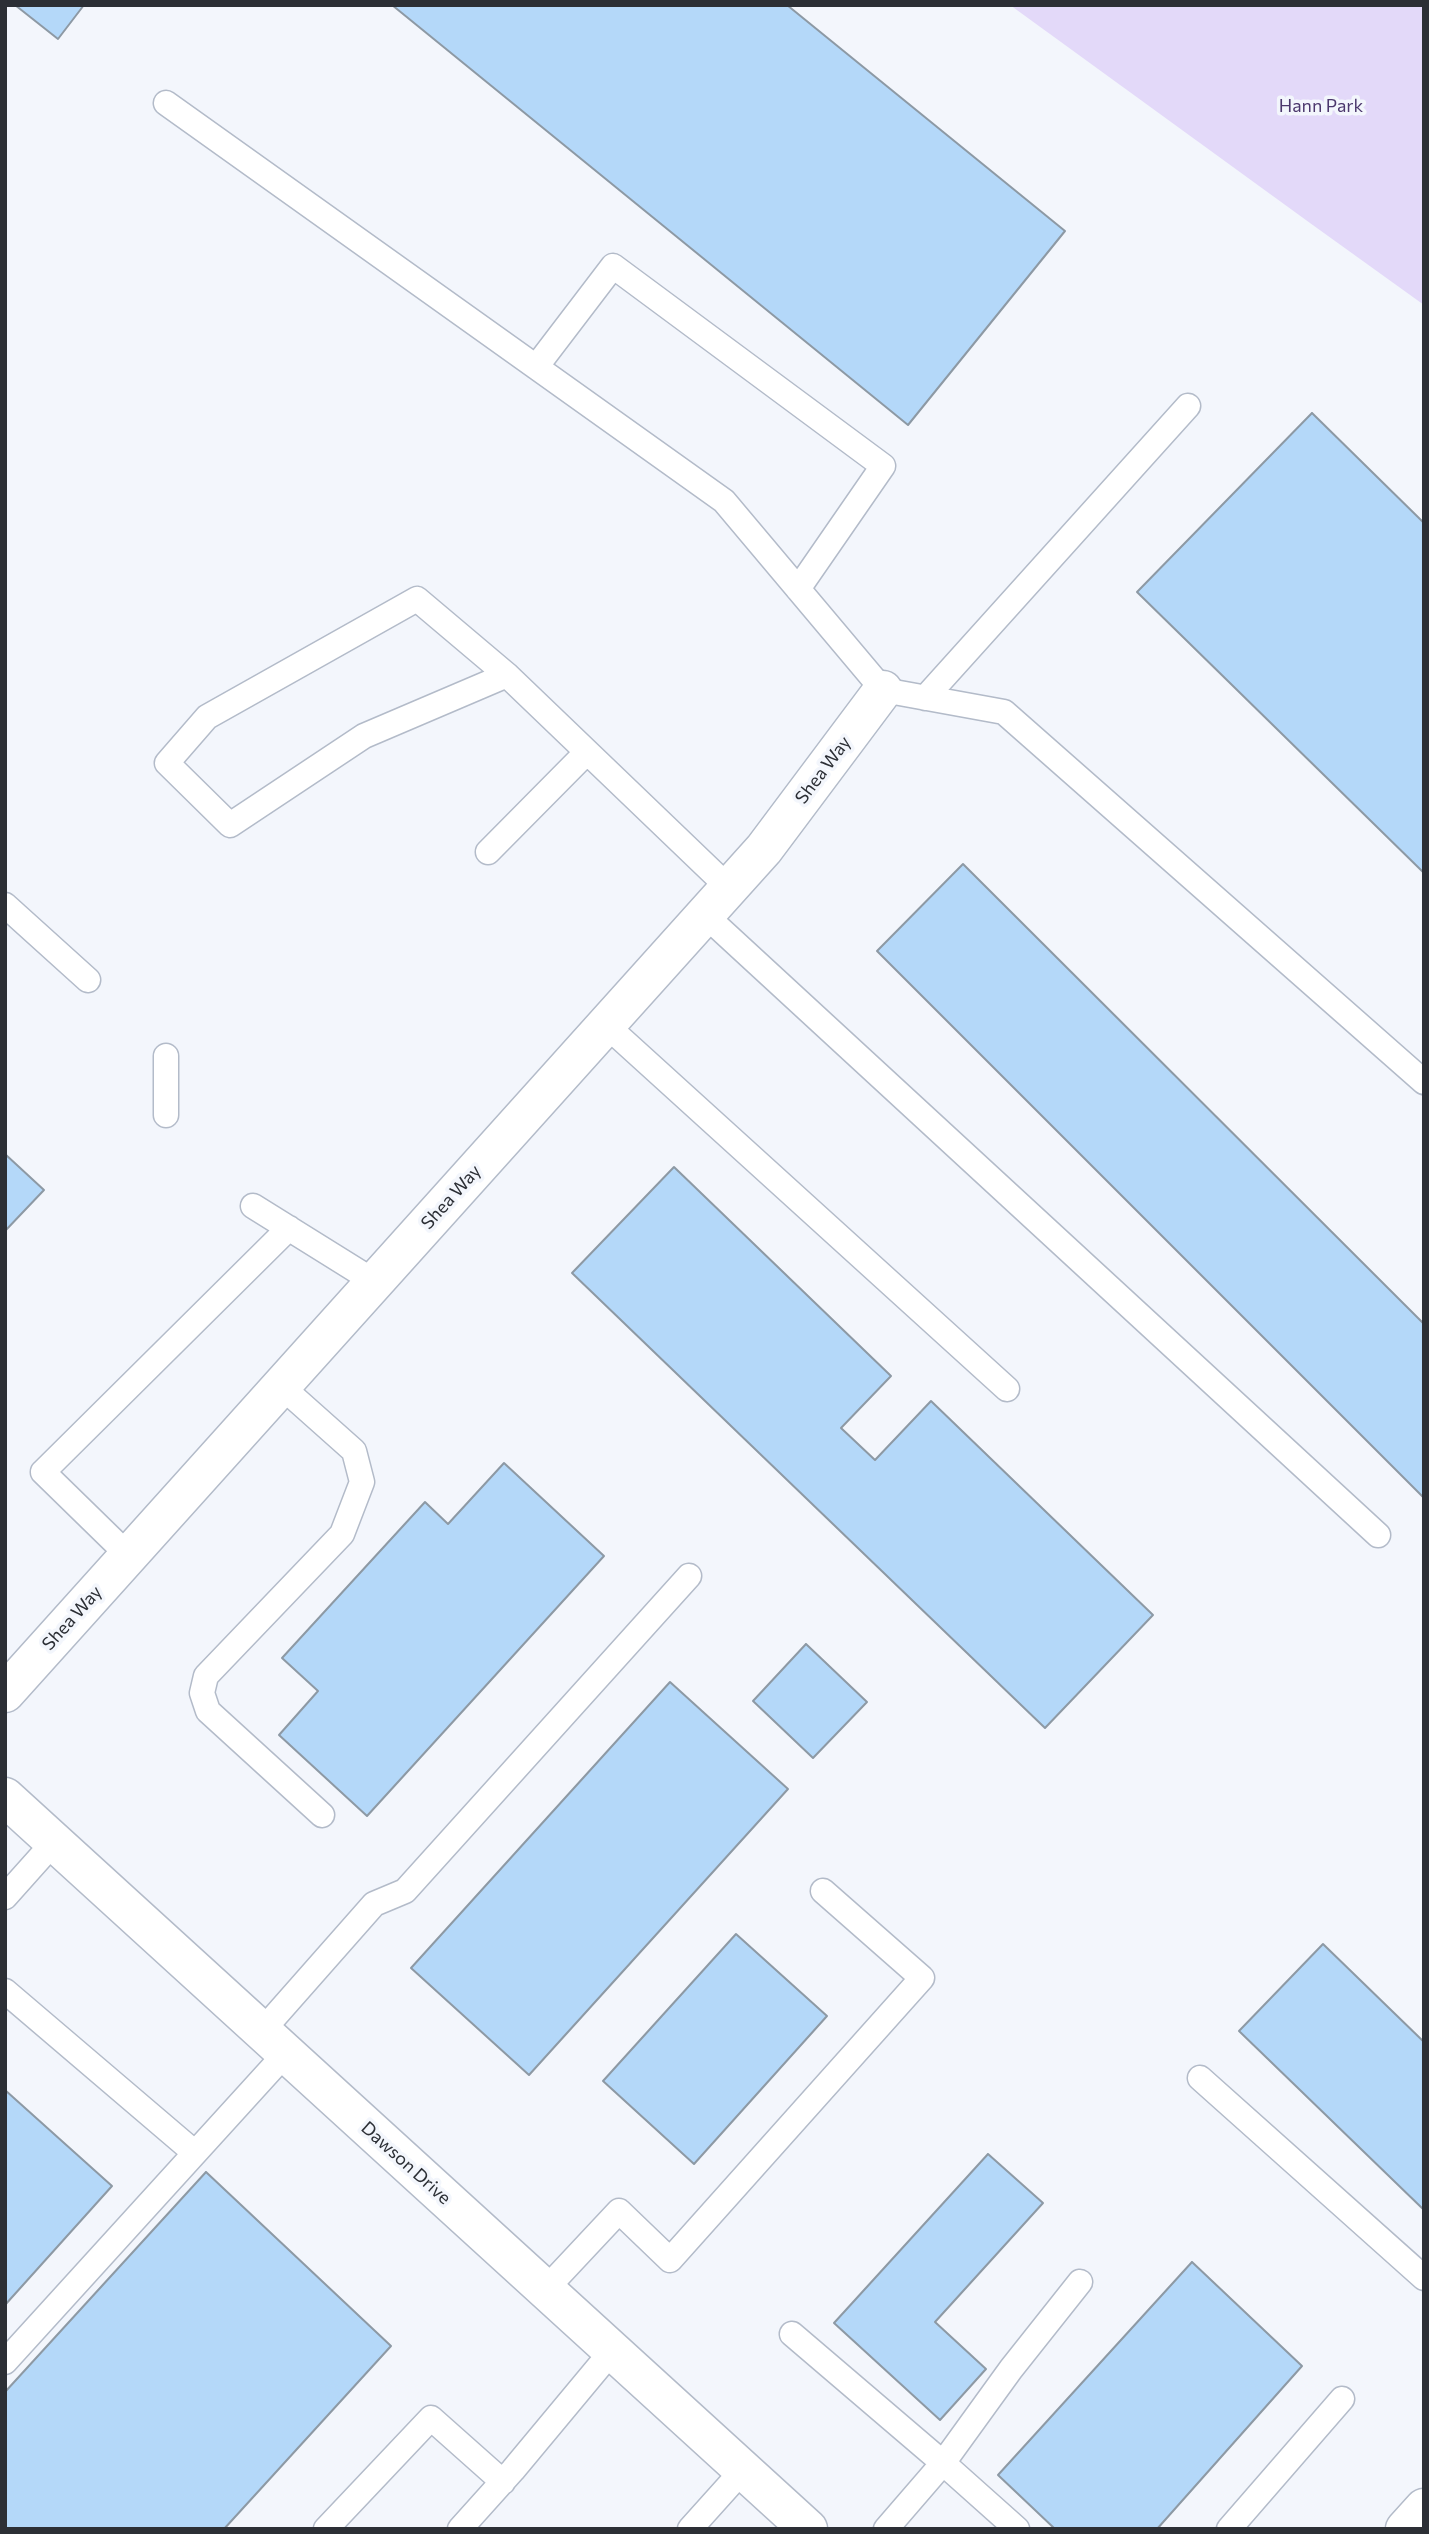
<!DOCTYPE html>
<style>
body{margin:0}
#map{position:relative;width:1429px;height:2534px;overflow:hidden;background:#f3f6fc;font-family:Commissioner,sans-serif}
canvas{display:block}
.frame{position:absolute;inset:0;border:7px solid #2c2f35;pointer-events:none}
</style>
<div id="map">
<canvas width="1429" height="2534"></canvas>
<div class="frame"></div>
</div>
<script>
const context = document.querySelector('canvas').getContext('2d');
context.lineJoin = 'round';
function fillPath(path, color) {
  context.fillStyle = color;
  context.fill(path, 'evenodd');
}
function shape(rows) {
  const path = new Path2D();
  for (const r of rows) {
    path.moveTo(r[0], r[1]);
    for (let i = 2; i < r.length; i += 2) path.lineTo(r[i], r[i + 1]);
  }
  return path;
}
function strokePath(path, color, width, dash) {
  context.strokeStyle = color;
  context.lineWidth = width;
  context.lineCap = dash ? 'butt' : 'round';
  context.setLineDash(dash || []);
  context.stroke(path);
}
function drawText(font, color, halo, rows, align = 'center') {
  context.font = font + ' Commissioner,sans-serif';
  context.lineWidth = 7;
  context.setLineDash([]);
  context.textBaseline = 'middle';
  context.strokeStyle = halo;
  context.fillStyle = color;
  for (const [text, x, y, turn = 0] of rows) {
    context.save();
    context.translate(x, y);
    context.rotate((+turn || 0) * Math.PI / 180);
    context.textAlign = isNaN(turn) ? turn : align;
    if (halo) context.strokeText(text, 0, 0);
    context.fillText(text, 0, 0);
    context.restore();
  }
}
fillPath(shape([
 [1010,5,1424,5,1424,305,1310,223]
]), '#e3d9f9');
const building = shape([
 [15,5,84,5,58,39,15,5],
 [392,5,787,5,1065,231,908,425,392,5],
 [1312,413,1424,523,1424,873,1137,592,1312,413],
 [963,864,1424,1324,1424,1498,877,951,963,864],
 [5,1154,44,1190,5,1231,5,1154],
 [674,1167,891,1376,841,1428,875,1460,931,1401,1153,1615,1045,1728,572,1273,674,1167],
 [504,1463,604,1556,367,1816,279,1735,318,1691,282,1658,425,1502,448,1524,504,1463],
 [806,1644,867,1702,813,1758,753,1701,806,1644],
 [670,1682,788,1789,529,2075,411,1968,670,1682],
 [736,1934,827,2016,694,2164,603,2081,736,1934],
 [1323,1944,1424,2042,1424,2210,1239,2031,1323,1944],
 [5,2090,112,2186,5,2305,5,2090],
 [988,2154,1043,2203,935,2322,986,2369,940,2420,834,2323,988,2154],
 [206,2172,391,2346,224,2529,5,2529,5,2392,206,2172],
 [1192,2262,1302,2366,1157,2529,1055,2529,998,2475,1192,2262]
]);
fillPath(building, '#b4d8f9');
strokePath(building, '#8d99a4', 2);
const lane = shape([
 [166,103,724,501,883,690,1004,712,1424,1082],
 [536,367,613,266,883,466,798,589],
 [507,675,364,736,230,825,167,763,207,717,417,599,507,675,728,887],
 [925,698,1188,406],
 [488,852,586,753],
 [5,905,88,980],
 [705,915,1378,1535],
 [606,1025,1007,1389],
 [166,1115,166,1056],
 [253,1206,375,1282],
 [281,1386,354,1451,362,1482,342,1534,206,1676,202,1693,208,1711,322,1815],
 [128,1555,43,1472,289,1228],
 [5,1897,55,1841],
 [5,1991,195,2153],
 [262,2031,374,1904,405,1891,689,1576],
 [1200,2078,1424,2278],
 [545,2290,619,2211,670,2260,922,1978,823,1891],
 [792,2334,943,2463,1011,2369,1080,2282],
 [5,2362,286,2053],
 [326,2529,431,2418,503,2482],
 [460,2529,513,2470,612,2351],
 [690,2529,743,2470],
 [886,2529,943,2463,1017,2529],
 [1229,2529,1342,2399]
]);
const street = shape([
 [5,1693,764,849,883,690],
 [5,1797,808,2529],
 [1405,2529,1424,2508]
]);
strokePath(lane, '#b3bbc9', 27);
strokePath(street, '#b3bbc9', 41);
strokePath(lane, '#fff', 24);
strokePath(street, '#fff', 38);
drawText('18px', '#4c386d', '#f3f6fc', [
 ["Hann Park",1321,106]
]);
drawText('18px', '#2c2f35', '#f3f6fc', [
 ["Shea Way",823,770,-53],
 ["Shea Way",451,1197,-48],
 ["Shea Way",72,1618,-48],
 ["Dawson Drive",406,2163,42]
]);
</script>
